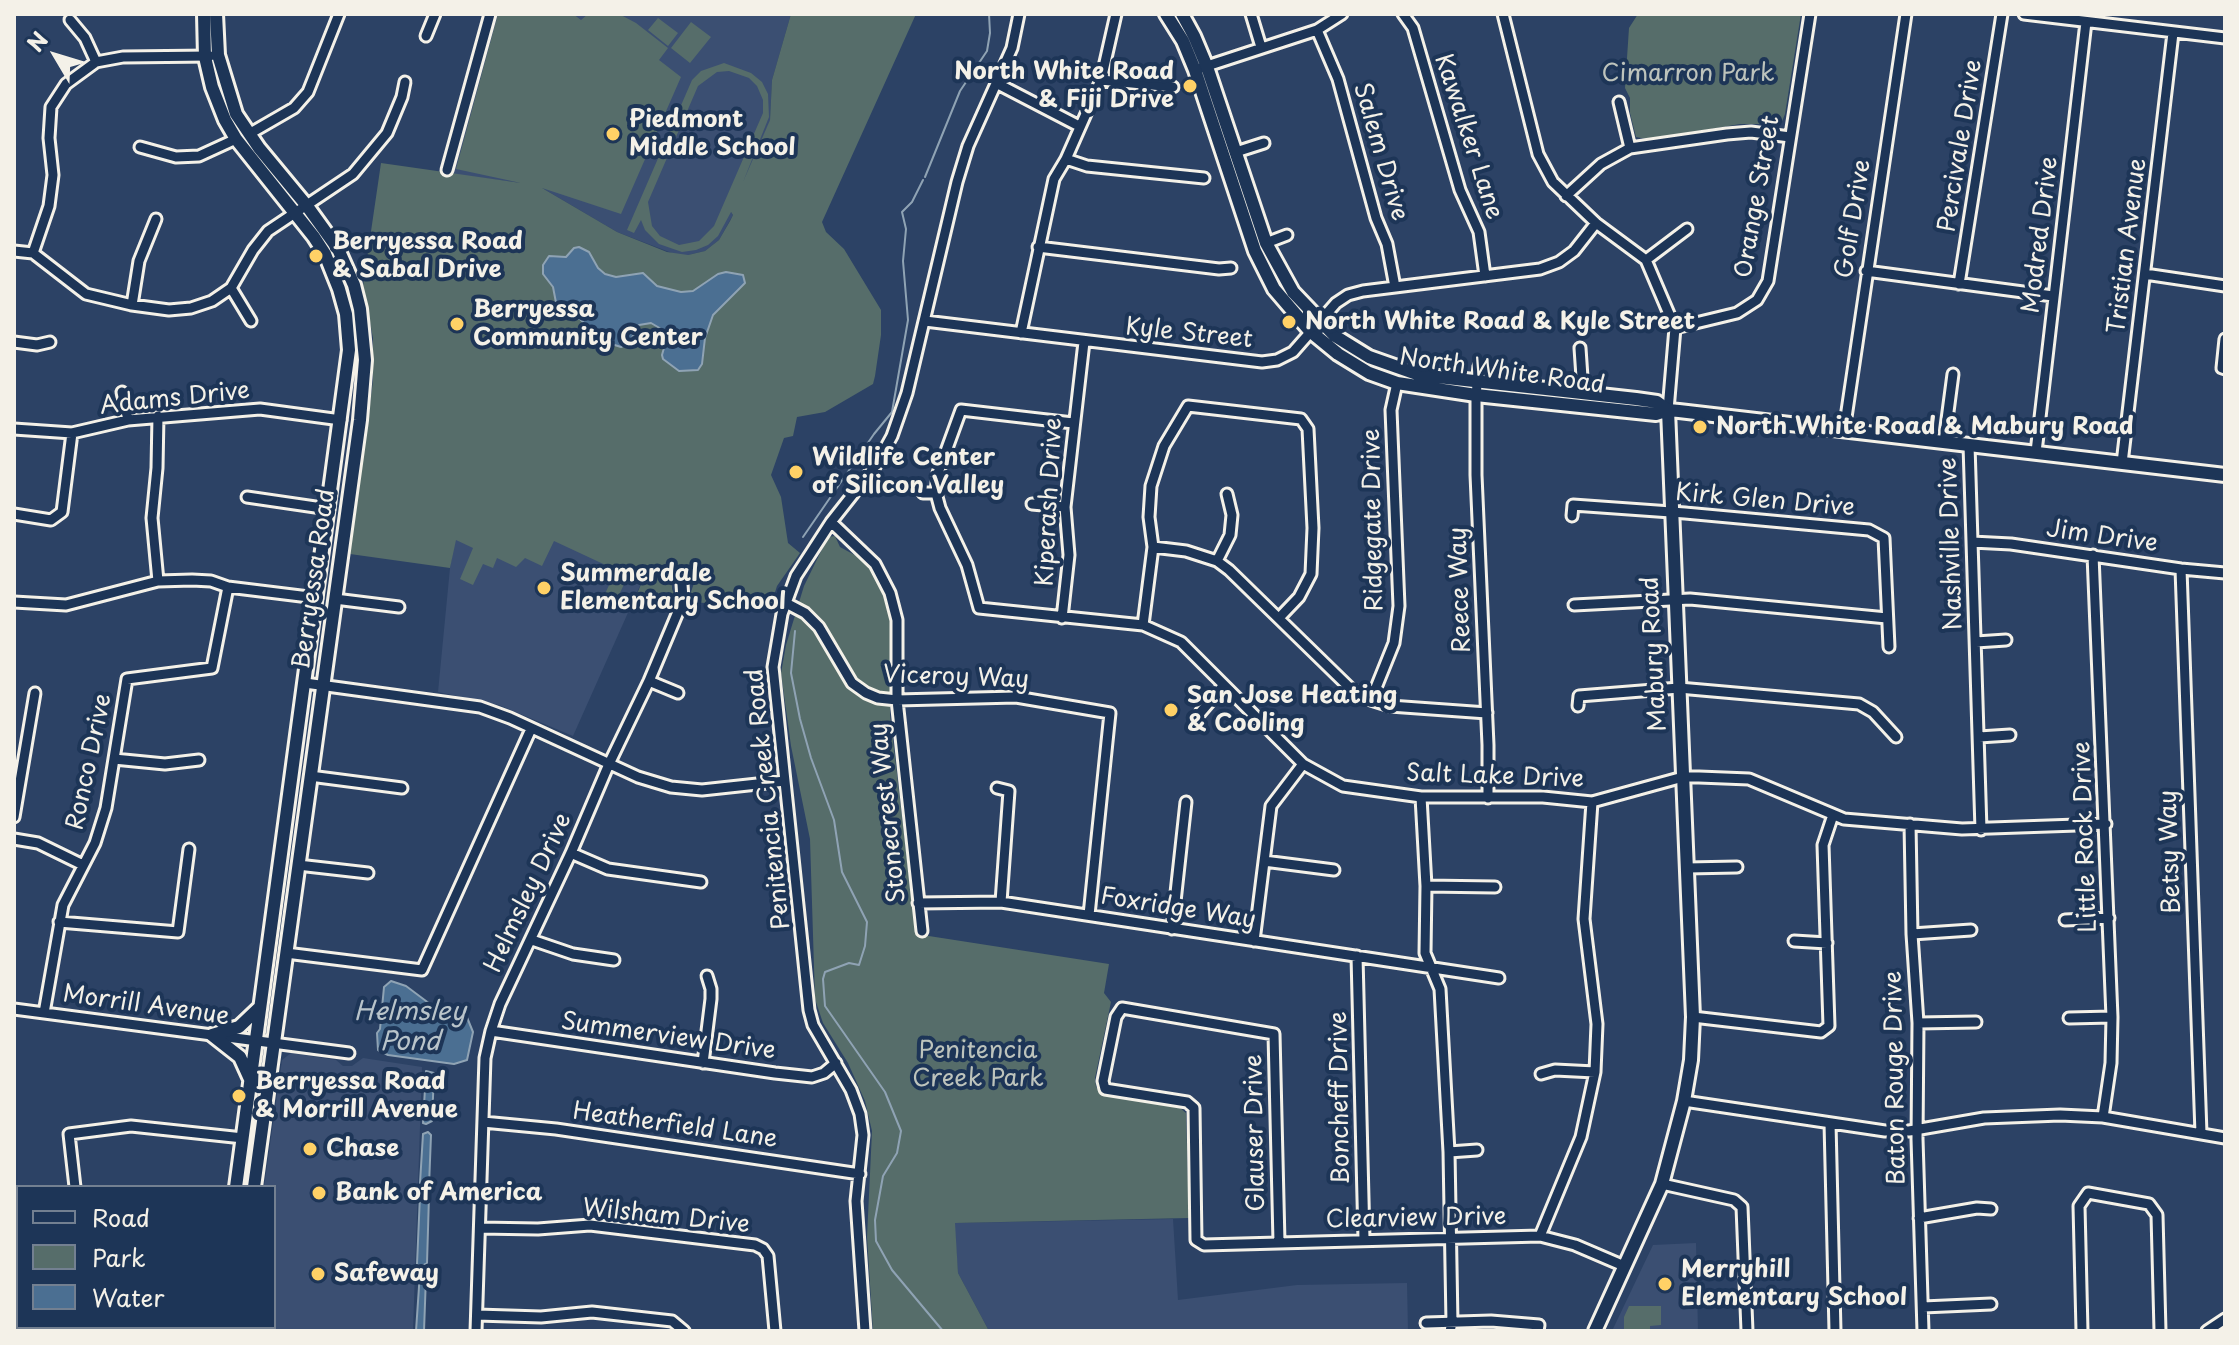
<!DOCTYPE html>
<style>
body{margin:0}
#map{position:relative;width:2239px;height:1345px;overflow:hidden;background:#2c4265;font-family:"Playpen Sans",sans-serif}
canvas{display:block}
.frame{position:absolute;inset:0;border:16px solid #f4f1e8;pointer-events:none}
.legend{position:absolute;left:16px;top:1185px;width:260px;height:144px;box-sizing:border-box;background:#1d3557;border:2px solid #738091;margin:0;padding:10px 14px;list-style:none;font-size:24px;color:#f4f1e8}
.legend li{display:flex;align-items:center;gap:16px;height:40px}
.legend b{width:40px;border:2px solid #738091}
.north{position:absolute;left:16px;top:16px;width:80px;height:80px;-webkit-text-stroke:6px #1d3557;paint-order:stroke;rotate:308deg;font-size:22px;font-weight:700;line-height:32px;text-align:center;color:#f4f1e8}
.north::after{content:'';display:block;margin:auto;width:28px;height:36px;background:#f4f1e8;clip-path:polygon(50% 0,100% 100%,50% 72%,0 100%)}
</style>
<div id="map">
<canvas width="2239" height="1345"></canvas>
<div class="frame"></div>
<ul class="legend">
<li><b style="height:10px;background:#1d3557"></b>Road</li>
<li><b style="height:22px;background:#566d6a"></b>Park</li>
<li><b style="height:22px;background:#4b6f92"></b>Water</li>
</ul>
<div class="north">N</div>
</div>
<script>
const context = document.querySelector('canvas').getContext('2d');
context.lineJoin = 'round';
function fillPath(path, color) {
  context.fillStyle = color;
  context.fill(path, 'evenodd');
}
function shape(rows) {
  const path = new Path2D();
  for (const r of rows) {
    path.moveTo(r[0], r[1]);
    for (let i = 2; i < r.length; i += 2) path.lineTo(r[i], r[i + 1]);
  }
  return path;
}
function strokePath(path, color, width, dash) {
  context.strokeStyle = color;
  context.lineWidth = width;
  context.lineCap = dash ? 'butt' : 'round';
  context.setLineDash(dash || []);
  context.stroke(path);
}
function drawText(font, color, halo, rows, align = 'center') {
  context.font = font + ' "Playpen Sans",sans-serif';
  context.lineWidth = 8;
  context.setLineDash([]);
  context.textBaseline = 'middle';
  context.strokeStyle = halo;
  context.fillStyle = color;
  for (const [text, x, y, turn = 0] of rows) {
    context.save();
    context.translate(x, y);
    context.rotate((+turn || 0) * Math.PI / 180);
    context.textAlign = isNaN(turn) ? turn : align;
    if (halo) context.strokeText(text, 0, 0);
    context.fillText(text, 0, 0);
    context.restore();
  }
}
fillPath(shape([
 [494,14,791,14,772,80,770,121,731,212,733,215,719,240,705,251,688,255,677,255,617,232,537,185,450,174],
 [676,505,573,736,499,705,438,692,450,568,455,539],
 [291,1053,336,1060,343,1066,352,1066,363,1058,422,1067,413,1331,259,1331,259,1327,274,1327,274,1187,264,1187,282,1060],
 [1173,1219,1178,1300,1297,1285,1407,1283,1408,1331,989,1331,958,1273,954,1223],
 [1696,1243,1698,1331,1612,1331,1653,1245]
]), '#3b4f72');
fillPath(shape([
 [498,14,573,14,581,20,588,14,619,14,636,23,668,48,659,60,681,77,621,214,542,188,617,232,667,252,688,255,705,251,719,240,730,221,733,215,731,212,718,236,708,245,696,250,682,252,659,244,645,230,641,220,634,233,627,230,692,80,701,71,724,63,751,73,762,82,768,94,769,117,743,182,770,120,772,80,791,14,916,14,822,222,826,232,844,249,881,310,881,335,875,376,873,384,825,412,797,417,793,436,784,438,771,475,781,497,788,543,800,553,777,586,769,611,688,601,694,583,690,576,684,573,677,575,672,581,672,589,676,599,637,594,642,582,554,541,542,566,525,558,516,567,497,558,493,568,483,564,473,585,460,579,473,548,456,540,450,568,350,554,373,381,373,338,363,286,381,163,521,183,456,169],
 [729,71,749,78,757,86,763,100,763,113,714,226,699,241,679,245,660,236,652,226,648,202,698,86,717,72],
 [1638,14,1801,14,1785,114,1781,124,1740,124,1677,135,1646,139,1636,137,1630,113,1630,98,1625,88,1629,28],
 [658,18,678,33,668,46,648,30],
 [691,22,711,37,690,63,671,48],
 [835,536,840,547,862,559,875,576,885,597,890,619,890,715,916,934,1109,964,1104,993,1111,1002,1095,1078,1096,1087,1105,1095,1179,1107,1186,1113,1189,1218,955,1223,958,1273,989,1331,873,1331,867,1237,872,1131,865,1101,848,1063,823,1023,815,999,810,839,791,746,781,673,786,645,804,586,828,537],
 [615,572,627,578,611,612,599,607],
 [1629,1306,1661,1306,1661,1325,1650,1326,1650,1331,1624,1331,1624,1317]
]), '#566d6a');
const water = shape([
 [579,247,589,252,598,268,605,274,616,277,643,273,657,286,681,292,693,291,718,274,726,272,743,275,745,283,713,315,705,338,702,364,698,370,679,371,663,359,662,355,667,337,663,330,651,323,639,325,629,343,621,347,602,341,580,319,558,313,553,287,543,274,543,265,549,256,566,257,574,248,579,247],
 [391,981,406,986,438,1010,445,1012,451,1005,466,1015,473,1032,467,1060,454,1064,388,1055,378,1050,377,1033,380,1029,384,987,391,981],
 [426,1071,434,1073,432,1121,426,1124,423,1123,426,1071],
 [428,1132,431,1135,429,1186,423,1187,420,1183,423,1134,428,1132],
 [423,1192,429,1196,427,1263,420,1267,417,1264,420,1195,423,1192],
 [420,1272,426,1276,424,1331,416,1331,420,1272]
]);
fillPath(water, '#4b6f92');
strokePath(water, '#8fa3b4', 2);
strokePath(shape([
 [925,177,960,91,987,51,990,33,989,14],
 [803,537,874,434,892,412,908,320,903,261,906,229,902,212,912,202,923,180],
 [795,631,791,673,800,719,811,758,834,820,842,872,867,922,865,946,859,965,849,963,825,972,823,979,825,1006,885,1092,901,1131,897,1153,883,1176,875,1220,876,1241,892,1270,943,1331]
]), '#8fa3b4', 2);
const minor = shape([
 [1251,14,1261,47],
 [1403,14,1413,28,1460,190,1479,232,1485,276],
 [1503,14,1538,154,1553,182,1596,223,1646,260,1675,328,1668,410],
 [2024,14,2225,38],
 [70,20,85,38,96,62],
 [1317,30,1338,79,1376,218,1387,244,1395,287],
 [426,36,435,14],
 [1201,68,1317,30,1342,14],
 [1101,80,1173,87],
 [998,84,1079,126],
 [1619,102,1630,148],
 [249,134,294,108,308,92,339,14],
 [140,147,176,157,199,156,236,139],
 [1236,152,1264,143],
 [1066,159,1087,166,1204,178],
 [447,170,490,14],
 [1566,196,1601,164,1630,148,1727,134,1751,132,1790,137],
 [1266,243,1287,235],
 [1038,247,1219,269,1231,268],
 [14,251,33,253,86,294,132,305,169,310,191,308,212,301,231,288,253,250,268,231,353,174,387,133,402,97,405,82],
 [33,253,49,206,53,175,49,138,51,107,66,84,96,62,123,57,210,56],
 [1646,260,1687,229],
 [1866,271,2053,296],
 [2145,274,2225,286],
 [1959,284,2002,14],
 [231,288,251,321],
 [132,305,139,261,156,219],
 [925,321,1262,362,1277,360,1293,352,1336,303,1348,295,1363,291,1540,269,1559,262,1574,251,1596,223],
 [1675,328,1737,313,1757,300,1768,281,1810,14],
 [1021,333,1054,179,1066,159,1101,80,1116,14],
 [2225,339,2222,368,2225,369],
 [14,342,37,345,50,342],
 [1580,348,1583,392],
 [1479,366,1476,395,1476,475,1488,745,1488,798],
 [122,392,128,420],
 [1073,423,961,410,938,473,936,493,940,508,967,565,979,608,1143,625,1181,642,1303,764,1343,786,1421,797,1543,797,1592,802,1683,777,1699,777,1749,779,1844,819,1962,829,2106,824],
 [14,429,72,433,128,420,260,409,341,420],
 [1844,431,1906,14],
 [1944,442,1953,374],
 [1969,445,1981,830],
 [2036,452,2086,22],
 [2122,463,2173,33],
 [923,493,936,493],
 [247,497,329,509],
 [1032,504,1065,507],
 [14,514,51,520,62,512,72,433],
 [1572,516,1573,505,1685,513,1869,530,1884,538,1889,647],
 [831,522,875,564,890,593,897,620,897,700,922,931],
 [1972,542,2011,544,2181,569,2225,573],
 [1153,547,1186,551,1217,561,1229,570,1351,689,1371,700,1390,706,1487,713],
 [2093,555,2112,1017,2111,1063,2103,1117],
 [1217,561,1230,535,1232,515,1227,494],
 [2181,569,2201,1133],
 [158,581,152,518,157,468,158,416],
 [335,599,399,607],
 [14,602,66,605,158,581,192,580,211,581,228,587,317,598],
 [786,603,805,613,819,627,852,683,866,693,878,698,897,700,1016,697,1110,713,1089,915],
 [1574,605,1690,599,1887,618],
 [1062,618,1069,555,1065,507,1084,342],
 [1143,625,1153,547,1149,517,1151,486,1164,446,1188,406,1301,419,1308,429,1313,528,1311,574,1299,597,1279,618],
 [1976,642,2006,640],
 [649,681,678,693],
 [305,683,480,707,510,718,638,777,671,787,702,790,785,781],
 [1371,700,1394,643,1399,606,1391,410,1397,383],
 [1578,706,1579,696,1679,688,1859,704,1873,712,1896,737],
 [1200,713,1224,685],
 [1979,737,2010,735],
 [114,759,165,764,199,760],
 [310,776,402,788],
 [997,788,1009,791,1001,902],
 [1421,797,1426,886,1425,953,1440,989,1449,1152,1452,1323,1450,1331],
 [14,817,35,693],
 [1910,824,1912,934,1918,1023,1917,1139,1923,1331],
 [14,839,38,843,83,865],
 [571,853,608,869,701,882],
 [1264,861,1334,870],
 [298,865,368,873],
 [1687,868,1737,867],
 [1426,886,1495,887],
 [918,903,1001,902,1499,978],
 [2065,920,2109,918],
 [59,922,178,932,189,849],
 [1172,929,1186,802],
 [1912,934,1971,930],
 [532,940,573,954,614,960],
 [1254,941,1271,806,1303,764],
 [1794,941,1827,943],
 [286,953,422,970,531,729],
 [1357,956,1364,1239],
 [14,1009,349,1053],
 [44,1013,63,905,95,843,106,808,127,679,212,668,228,587],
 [1693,1017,1821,1032,1829,1026,1823,845,1833,815],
 [2069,1018,2112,1017],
 [1918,1023,1976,1022],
 [491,1031,775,1073,812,1077,824,1073,836,1063],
 [703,1063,711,999,711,989,707,976],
 [1541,1074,1555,1070,1595,1072],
 [1684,1101,1885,1131,1909,1131,1984,1118,2060,1115,2103,1117,2225,1138],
 [483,1122,556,1129,860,1174],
 [1830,1123,1835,1331],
 [1449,1152,1477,1150],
 [1662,1184,1734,1200,1742,1207,1747,1331],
 [75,1187,69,1134,131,1126,243,1138],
 [1919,1218,1977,1208,1991,1209],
 [480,1228,538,1229,590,1225,755,1245,763,1249,768,1256,775,1331],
 [1540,1236,1581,1137,1595,1072,1597,1024,1584,919,1592,802],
 [1279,1242,1274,1034,1122,1008,1116,1017,1103,1081,1105,1089,1187,1102,1194,1108,1196,1240,1204,1245,1540,1236,1575,1245,1624,1266],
 [1923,1307,1991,1304],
 [477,1315,541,1317,592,1312,672,1321,684,1331],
 [1426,1323,1491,1321,1539,1325,1538,1331],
 [94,1327,95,1331],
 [476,1331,485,1058,491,1031,500,1004,571,853,609,764,649,681,683,600,682,584],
 [865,1331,856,1201,863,1135,860,1114,851,1090,813,1025,809,1010,773,667,782,614,796,576,831,522,876,465,892,436,907,393,957,182,968,146,1012,48,1019,14],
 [2082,1331,2079,1206,2088,1193,2149,1204,2157,1215,2160,1331],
 [2207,1331,2225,1319]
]);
const major = shape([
 [204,14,205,57,212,87,225,120,236,139,314,237,325,254,339,289,346,314,349,350,236,1187],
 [216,14,218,55,236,114,259,148,307,206,338,249,354,285,360,309,365,360,360,420,254,1187],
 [1166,14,1183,41,1195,70,1255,251,1274,289,1310,331,1338,354,1369,373,1397,383,1476,395,1656,414,1668,410,1679,411,2225,475],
 [1182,14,1194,36,1207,67,1266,243,1293,292,1335,336,1369,357,1420,375,1636,399,1657,402,1668,410],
 [212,1035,240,1057,250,1079],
 [212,1035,239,1027,259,1008],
 [230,1327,231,1331],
 [247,1327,247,1331],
 [1595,1331,1662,1184,1684,1101,1691,1060,1693,1017,1668,410]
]);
strokePath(minor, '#f4f1e8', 15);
strokePath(major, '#f4f1e8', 18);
strokePath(minor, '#1d3557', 9);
strokePath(major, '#1d3557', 12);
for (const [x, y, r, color] of [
 [1190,86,8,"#ffd166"],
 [613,134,8,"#ffd166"],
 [316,256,8,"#ffd166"],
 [1289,322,8,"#ffd166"],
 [457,324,8,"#ffd166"],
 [1700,427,8,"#ffd166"],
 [796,472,8,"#ffd166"],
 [544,588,8,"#ffd166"],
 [1171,710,8,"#ffd166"],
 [239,1096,8,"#ffd166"],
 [310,1149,8,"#ffd166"],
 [319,1193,8,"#ffd166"],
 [318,1274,8,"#ffd166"],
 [1665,1284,8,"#ffd166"]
]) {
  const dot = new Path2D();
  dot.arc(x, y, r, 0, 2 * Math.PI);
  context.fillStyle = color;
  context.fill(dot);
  strokePath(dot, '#1d3557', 3);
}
drawText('bold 24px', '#f4f1e8', '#1d3557', [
 ["North White Road",1174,72,"right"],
 ["& Fiji Drive",1174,100,"right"],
 ["Piedmont",629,120],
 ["Middle School",629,148],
 ["Berryessa Road",332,242],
 ["& Sabal Drive",332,270],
 ["Berryessa",473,310],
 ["Community Center",473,338],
 ["North White Road & Kyle Street",1305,322],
 ["North White Road & Mabury Road",1716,427],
 ["Wildlife Center",812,458],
 ["of Silicon Valley",812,486],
 ["Summerdale",560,574],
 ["Elementary School",560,602],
 ["San Jose Heating",1187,696],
 ["& Cooling",1187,724],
 ["Berryessa Road",255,1082],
 ["& Morrill Avenue",255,1110],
 ["Chase",326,1149],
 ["Bank of America",335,1193],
 ["Merryhill",1681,1270],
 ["Elementary School",1681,1298],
 ["Safeway",334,1274]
], 'left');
drawText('24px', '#bdc3bc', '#1d3557', [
 ["Cimarron Park",1688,74],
 ["Penitencia",978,1051],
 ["Creek Park",978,1079]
]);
drawText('24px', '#f4f1e8', '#1d3557', [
 ["Kawalker Lane",1468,137,72],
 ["Percivale Drive",1961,146,-81],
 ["Salem Drive",1380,152,74],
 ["Orange Street",1758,197,-80],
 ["Golf Drive",1854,219,-81],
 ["Modred Drive",2041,235,-83],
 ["Tristian Avenue",2128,246,-83],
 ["Kyle Street",1189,334,6],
 ["North White Road",1502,372,8],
 ["Adams Drive",175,399,-6],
 ["Kirk Glen Drive",1765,501,5],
 ["Kiperash Drive",1050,502,-87],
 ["Ridgegate Drive",1374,520,-91],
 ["Jim Drive",2102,537,8],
 ["Nashville Drive",1952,544,-92],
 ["Berryessa Road",315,579,-82],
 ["Reece Way",1461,590,-92],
 ["Mabury Road",1655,654,-93],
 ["Viceroy Way",956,678,2],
 ["Ronco Drive",90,762,-78],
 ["Salt Lake Drive",1495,777,2],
 ["Penitencia Creek Road",769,799,-96],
 ["Stonecrest Way",889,813,-96],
 ["Little Rock Drive",2086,837,-92],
 ["Betsy Way",2171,852,-92],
 ["Helmsley Drive",529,893,-65],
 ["Foxridge Way",1178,909,9],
 ["Morrill Avenue",146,1006,8],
 ["Summerview Drive",668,1037,8],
 ["Baton Rouge Drive",1896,1078,-91],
 ["Boncheff Drive",1341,1098,-91],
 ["Heatherfield Lane",675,1126,8],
 ["Glauser Drive",1256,1133,-91],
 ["Wilsham Drive",666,1217,6],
 ["Clearview Drive",1416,1219,-1]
]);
drawText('italic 26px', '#b9c4ca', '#1d3557', [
 ["Helmsley",410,1013],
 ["Pond",410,1043]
]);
</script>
